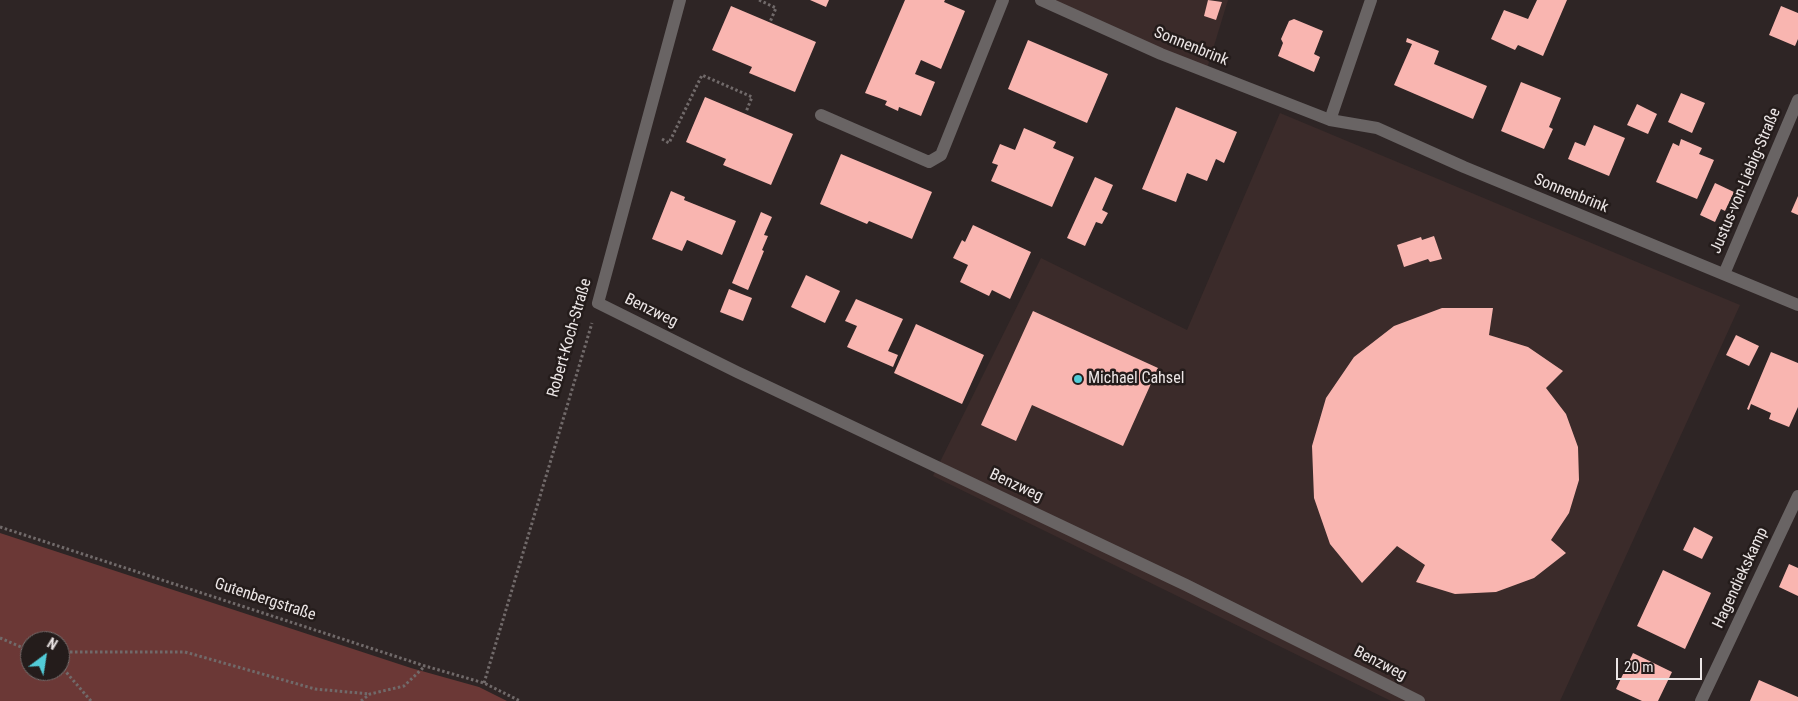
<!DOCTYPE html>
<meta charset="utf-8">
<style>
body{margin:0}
#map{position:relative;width:1798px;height:701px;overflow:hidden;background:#2e2525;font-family:"Roboto Condensed",sans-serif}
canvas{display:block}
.north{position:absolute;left:20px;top:631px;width:50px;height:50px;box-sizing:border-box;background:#241c1b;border:1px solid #746d6c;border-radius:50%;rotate:31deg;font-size:14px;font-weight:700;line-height:20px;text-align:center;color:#ece6e6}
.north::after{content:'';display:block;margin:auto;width:18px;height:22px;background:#52cbd7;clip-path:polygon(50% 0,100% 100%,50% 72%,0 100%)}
.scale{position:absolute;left:1616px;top:658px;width:86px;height:22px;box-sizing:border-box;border:2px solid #ece6e6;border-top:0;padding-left:6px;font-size:15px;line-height:18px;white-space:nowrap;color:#ece6e6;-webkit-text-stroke:4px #241c1b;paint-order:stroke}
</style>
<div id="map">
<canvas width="1798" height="701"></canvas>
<div class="north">N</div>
<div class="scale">20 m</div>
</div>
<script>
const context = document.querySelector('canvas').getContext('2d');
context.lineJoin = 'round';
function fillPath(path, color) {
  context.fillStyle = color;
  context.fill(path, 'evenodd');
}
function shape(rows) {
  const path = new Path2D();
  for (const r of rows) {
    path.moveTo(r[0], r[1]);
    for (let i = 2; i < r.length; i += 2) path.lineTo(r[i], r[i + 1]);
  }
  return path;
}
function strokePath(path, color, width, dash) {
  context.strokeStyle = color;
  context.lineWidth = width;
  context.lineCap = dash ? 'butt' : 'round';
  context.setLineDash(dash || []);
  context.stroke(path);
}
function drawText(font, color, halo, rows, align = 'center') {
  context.font = font + ' "Roboto Condensed",sans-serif';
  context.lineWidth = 5;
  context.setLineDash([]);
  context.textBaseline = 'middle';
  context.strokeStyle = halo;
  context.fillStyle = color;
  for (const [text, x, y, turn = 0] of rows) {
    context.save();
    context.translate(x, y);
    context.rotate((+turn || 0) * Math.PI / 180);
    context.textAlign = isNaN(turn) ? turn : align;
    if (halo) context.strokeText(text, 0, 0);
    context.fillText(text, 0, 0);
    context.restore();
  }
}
fillPath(shape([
 [1048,0,1228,0,1206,72],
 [1280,113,1740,305,1560,701,1391,701,933,476,1041,258,1187,330]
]), '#3b2b2a');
fillPath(shape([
 [0,533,411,668,479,687,507,701,0,701],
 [30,641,60,641,60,671,30,671]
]), '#6b3836');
fillPath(shape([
 [810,0,829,0,826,7],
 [905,0,945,0,944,2,965,11,941,69,921,60,915,74,935,82,921,116,899,107,898,111,885,105,887,101,865,93],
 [1208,0,1222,2,1216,20,1204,16],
 [1537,0,1567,0,1543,56,1518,45,1515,50,1491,39,1504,10,1528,19],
 [731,6,816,42,795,92,749,73,752,67,712,50],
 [1781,6,1798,13,1798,39,1795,46,1769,35],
 [1294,19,1323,31,1314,54,1320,57,1314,72,1278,56,1283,43,1281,39,1289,21],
 [1407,38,1439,51,1434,64,1487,86,1473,119,1394,85,1412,44,1406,42],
 [1028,40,1108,74,1087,123,1008,89],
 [1521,82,1561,98,1549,127,1553,129,1544,149,1501,131],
 [1681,93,1705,103,1692,133,1668,122],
 [705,97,793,134,771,185,723,165,726,159,686,142],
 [1637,104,1657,114,1648,134,1627,125],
 [1176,107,1237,132,1224,163,1216,159,1207,181,1187,173,1176,202,1142,189],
 [1594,125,1625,138,1609,176,1568,159,1575,142,1585,146],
 [1024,128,1056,142,1053,148,1074,157,1052,207,991,181,998,165,992,163,1000,144,1015,150],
 [1681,139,1702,148,1699,154,1714,160,1697,199,1656,182,1673,143,1679,146],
 [841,154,932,192,912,239,869,221,867,224,820,204],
 [1095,177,1113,185,1102,210,1108,213,1102,224,1096,222,1085,246,1067,238],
 [1715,183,1734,192,1725,211,1721,209,1715,222,1700,215],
 [671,191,685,197,684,200,736,221,722,255,687,240,682,251,652,239],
 [1798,196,1798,215,1791,212],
 [761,212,772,217,764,235,768,236,762,250,764,251,748,290,732,283],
 [973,225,1031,252,1010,299,992,290,989,296,960,282,968,265,953,258,962,240,965,242],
 [1434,236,1442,259,1430,262,1428,259,1404,267,1397,245,1421,237,1422,240],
 [806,275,840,291,825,323,791,307],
 [729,289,752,298,743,321,720,312],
 [856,299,903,319,888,351,898,355,893,367,847,347,857,326,845,321],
 [1442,308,1493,308,1489,335,1528,347,1563,371,1546,388,1566,414,1578,447,1579,480,1569,513,1551,540,1566,553,1534,578,1496,592,1455,594,1416,582,1425,565,1397,546,1362,583,1330,544,1314,498,1312,446,1326,398,1354,357,1394,326],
 [1033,311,1158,368,1123,446,1032,405,1016,441,981,425],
 [916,324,984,355,962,404,894,373],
 [1736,335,1759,346,1749,366,1726,355],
 [1771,352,1798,363,1798,407,1789,427,1769,419,1771,413,1751,404,1749,410,1747,409],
 [1694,527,1713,537,1702,559,1683,550],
 [1789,564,1798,568,1798,596,1779,587],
 [1663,570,1711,593,1685,649,1637,626],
 [1633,653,1672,672,1658,701,1642,701,1616,689],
 [1759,680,1798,697,1798,701,1750,701]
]), '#f9b5b0');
strokePath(shape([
 [759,0,776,8,770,22],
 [662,139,669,143,702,75,752,97,746,112],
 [0,527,425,666,484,683,520,701],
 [0,638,21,647,30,648],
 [60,652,185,652,315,689,370,694],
 [60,665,91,701],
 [484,683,592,323],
 [361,701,370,694,404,686,425,666]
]), '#716a6a', 3, [2.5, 2.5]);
strokePath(shape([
 [680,0,598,303,737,372,1186,585,1419,701],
 [1041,0,1161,54,1330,120,1377,128,1464,167,1798,305],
 [821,115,929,162,941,155,1003,0],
 [1330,120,1371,0],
 [1724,274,1798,100],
 [1701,701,1798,496]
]), '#696464', 12);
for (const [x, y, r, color] of [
 [1078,379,5,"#52cbd7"]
]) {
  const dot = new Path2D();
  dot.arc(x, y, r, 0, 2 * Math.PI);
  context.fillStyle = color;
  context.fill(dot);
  strokePath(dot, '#241c1b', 2);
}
drawText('16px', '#ece6e6', '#241c1b', [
 ["Sonnenbrink",1191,47,22],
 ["Justus-von-Liebig-Straße",1746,181,-67],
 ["Sonnenbrink",1571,194,22],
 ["Benzweg",651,311,26],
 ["Robert-Koch-Straße",570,338,-74],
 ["Benzweg",1016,486,25],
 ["Hagendiekskamp",1741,578,-65],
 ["Gutenbergstraße",265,600,18],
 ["Benzweg",1380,664,27]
]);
drawText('16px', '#ece6e6', '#241c1b', [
 ["Michael Cahsel",1088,379]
], 'left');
</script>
